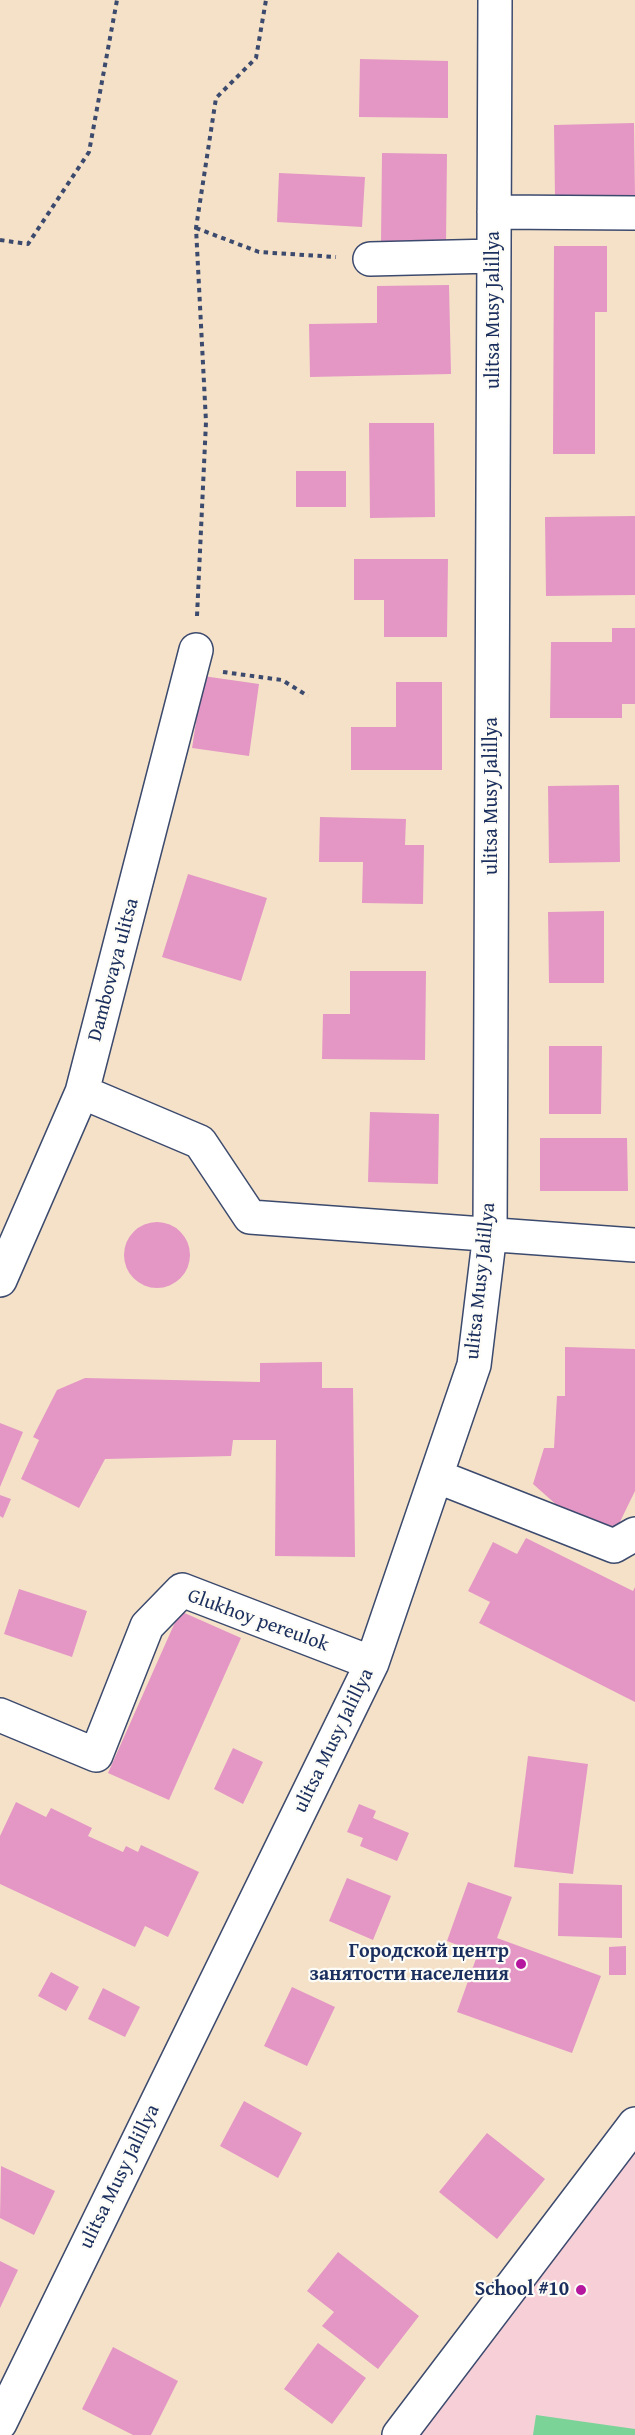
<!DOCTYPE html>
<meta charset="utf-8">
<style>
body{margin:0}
canvas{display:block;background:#f4e1c7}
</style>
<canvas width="635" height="2435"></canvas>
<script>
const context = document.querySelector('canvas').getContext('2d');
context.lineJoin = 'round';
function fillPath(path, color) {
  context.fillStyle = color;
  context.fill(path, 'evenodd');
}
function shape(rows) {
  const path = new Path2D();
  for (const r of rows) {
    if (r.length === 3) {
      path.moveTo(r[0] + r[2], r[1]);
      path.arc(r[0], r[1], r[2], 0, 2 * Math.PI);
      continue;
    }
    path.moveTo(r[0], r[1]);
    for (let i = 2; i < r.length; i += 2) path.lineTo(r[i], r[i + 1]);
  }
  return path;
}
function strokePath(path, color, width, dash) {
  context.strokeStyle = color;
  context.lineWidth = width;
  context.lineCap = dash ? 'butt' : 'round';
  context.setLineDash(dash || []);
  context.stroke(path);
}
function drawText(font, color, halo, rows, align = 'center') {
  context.font = font + ' "Gentium Book Plus",serif';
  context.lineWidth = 4.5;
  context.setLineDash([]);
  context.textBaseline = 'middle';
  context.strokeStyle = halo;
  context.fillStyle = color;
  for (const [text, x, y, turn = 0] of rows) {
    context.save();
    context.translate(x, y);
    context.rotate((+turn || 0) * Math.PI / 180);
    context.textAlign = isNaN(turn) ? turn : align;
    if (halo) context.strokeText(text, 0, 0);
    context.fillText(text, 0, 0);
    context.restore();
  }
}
fillPath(shape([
 [635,2146,635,2435,421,2435]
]), '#f6cfd7');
fillPath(shape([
 [536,2415,635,2429,635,2435,533,2435]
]), '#7cd398');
fillPath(shape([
 [360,59,448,61,448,118,359,117],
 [634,123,635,197,555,198,554,125],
 [382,153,447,154,446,243,381,242],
 [279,173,365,177,362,227,277,222],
 [554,246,607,246,607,312,595,312,595,454,553,454],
 [449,285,451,374,310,377,309,324,377,323,377,286],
 [369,423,434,423,435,517,370,518],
 [296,471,346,471,346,507,296,507],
 [635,516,635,595,546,596,545,517],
 [354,559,448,559,447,637,384,637,384,600,354,600],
 [612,628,635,628,635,704,622,704,622,718,550,718,551,642,612,642],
 [203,676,259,684,249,756,192,748],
 [396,682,442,682,442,770,351,770,351,727,396,727],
 [619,785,620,862,549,863,548,786],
 [320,817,406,819,405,845,424,845,423,904,362,903,363,862,319,862],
 [188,874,267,898,241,981,162,957],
 [604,911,604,983,549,983,548,912],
 [350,971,426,971,425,1060,322,1059,323,1014,350,1014],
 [549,1046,602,1046,601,1114,549,1114],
 [370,1112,439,1114,438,1184,368,1182],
 [540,1138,627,1138,628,1191,540,1191],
 [157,1255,33],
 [565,1347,635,1349,635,1491,616,1530,568,1515,533,1484,544,1448,554,1448,557,1396,565,1396],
 [322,1362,322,1388,353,1388,355,1557,275,1556,276,1440,233,1440,231,1456,105,1459,79,1508,21,1479,39,1440,33,1437,57,1390,85,1378,260,1382,260,1363],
 [0,1423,23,1432,0,1487],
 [0,1495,11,1499,3,1518,0,1516],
 [526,1538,633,1591,635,1587,635,1702,479,1623,490,1602,468,1591,493,1542,517,1554],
 [19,1589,87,1611,72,1657,4,1634],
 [180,1611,241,1638,169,1800,108,1773],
 [233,1748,263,1762,243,1804,214,1789],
 [528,1756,588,1764,573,1874,514,1867],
 [16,1802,46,1817,51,1808,92,1828,88,1836,123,1852,126,1846,138,1852,141,1845,199,1872,168,1937,145,1926,135,1947,0,1884,0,1836],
 [359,1804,376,1811,373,1818,409,1833,397,1861,360,1846,363,1838,347,1832],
 [347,1878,391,1896,373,1940,329,1921],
 [468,1882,512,1897,497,1938,601,1976,572,2053,457,2012,478,1953,447,1941],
 [559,1883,622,1885,622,1938,558,1936],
 [626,1946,626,1975,609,1975,609,1947],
 [51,1972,79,1987,66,2011,38,1996],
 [292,1987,335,2007,307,2066,264,2046],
 [103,1988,140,2007,125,2037,88,2019],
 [244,2101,302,2133,278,2178,220,2146],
 [487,2133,545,2179,497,2239,439,2192],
 [1,2166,55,2191,34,2235,0,2218],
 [338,2252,419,2316,378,2369,322,2326,334,2312,307,2291],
 [0,2261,18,2270,0,2308],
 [318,2343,366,2378,332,2424,284,2389],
 [113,2347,178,2381,151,2435,133,2435,82,2409]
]), '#e497c5');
const minor = shape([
 [494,212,635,213],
 [370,259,494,256],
 [82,1092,200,1142,250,1217,635,1245],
 [0,1280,82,1092,196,650],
 [436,1476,614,1546,635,1534],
 [0,1715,96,1755,147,1626,182,1590,372,1663],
 [0,2423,372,1663,474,1365,490,1233,495,0],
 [399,2435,635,2124]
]);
strokePath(minor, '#3c4a6e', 36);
strokePath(shape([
 [196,228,259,252,336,257],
 [0,240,28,244,89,152,117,0],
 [197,616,206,422,196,228,216,98,256,58,266,0],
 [223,672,282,680,308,696]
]), '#3c4a6e', 4, [4.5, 4.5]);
strokePath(minor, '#fff', 33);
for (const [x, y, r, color] of [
 [521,1964,6,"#b5179e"],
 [581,2290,6,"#b5179e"]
]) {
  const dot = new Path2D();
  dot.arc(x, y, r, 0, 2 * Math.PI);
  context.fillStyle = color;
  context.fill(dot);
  strokePath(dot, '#fdfcf7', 2);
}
drawText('20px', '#1b2f5e', '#fdfcf7', [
 ["ulitsa Musy Jalillya",494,310,-90],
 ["ulitsa Musy Jalillya",492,796,-90],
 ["Dambovaya ulitsa",114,970,-75],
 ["ulitsa Musy Jalillya",481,1281,-84],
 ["Glukhoy pereulok",258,1621,20],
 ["ulitsa Musy Jalillya",334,1741,-64],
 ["ulitsa Musy Jalillya",120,2177,-64]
]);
drawText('bold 20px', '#1b2f5e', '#fdfcf7', [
 ["Городской центр",509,1952],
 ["занятости населения",509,1975],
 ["School #10",569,2290]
], 'right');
</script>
